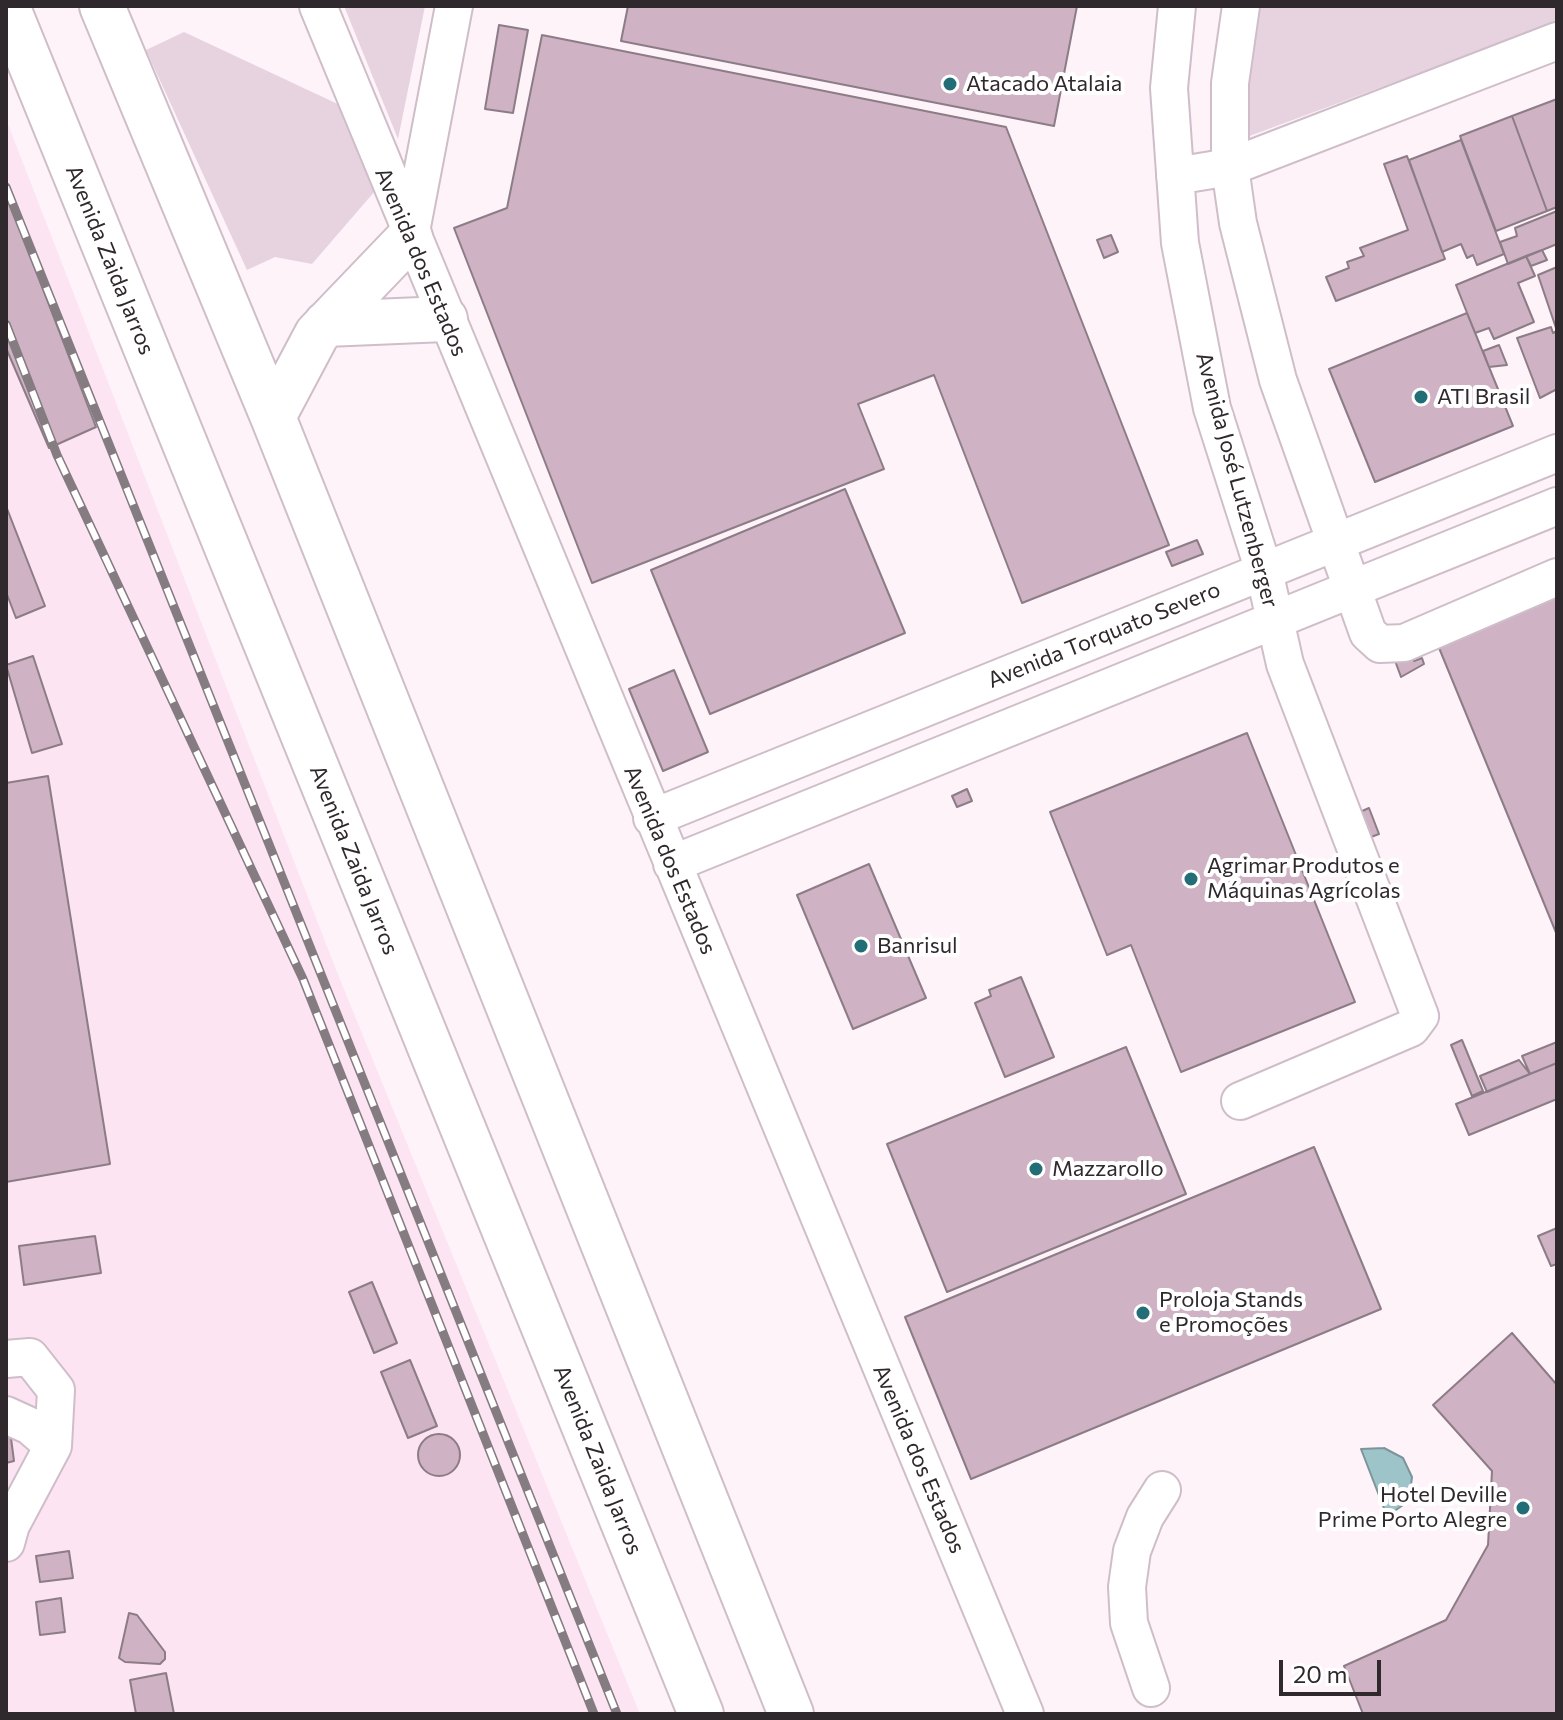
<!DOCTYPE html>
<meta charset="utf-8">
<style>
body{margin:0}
#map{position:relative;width:1563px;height:1720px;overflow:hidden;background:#fef3f9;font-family:Commissioner,sans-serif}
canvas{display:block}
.frame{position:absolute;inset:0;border:8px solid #2f282c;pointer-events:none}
.scale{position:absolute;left:1279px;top:1660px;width:102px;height:36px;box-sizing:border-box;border:4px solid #2f282c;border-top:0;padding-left:10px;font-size:24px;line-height:28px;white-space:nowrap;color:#2f282c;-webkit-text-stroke:6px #fff;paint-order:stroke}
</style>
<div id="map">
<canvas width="1563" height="1720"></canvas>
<div class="frame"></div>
<div class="scale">20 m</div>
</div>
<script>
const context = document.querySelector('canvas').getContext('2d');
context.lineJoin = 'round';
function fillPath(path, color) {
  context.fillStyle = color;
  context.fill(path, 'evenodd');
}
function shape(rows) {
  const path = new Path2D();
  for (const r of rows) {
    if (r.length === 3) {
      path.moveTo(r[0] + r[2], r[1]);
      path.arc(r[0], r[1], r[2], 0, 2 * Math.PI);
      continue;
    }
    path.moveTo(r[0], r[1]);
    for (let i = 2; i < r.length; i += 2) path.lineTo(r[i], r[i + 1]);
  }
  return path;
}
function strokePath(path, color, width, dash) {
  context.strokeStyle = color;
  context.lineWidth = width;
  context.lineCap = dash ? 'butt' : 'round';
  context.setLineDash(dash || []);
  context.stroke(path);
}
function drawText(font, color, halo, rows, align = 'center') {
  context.font = font + ' Commissioner,sans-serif';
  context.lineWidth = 8;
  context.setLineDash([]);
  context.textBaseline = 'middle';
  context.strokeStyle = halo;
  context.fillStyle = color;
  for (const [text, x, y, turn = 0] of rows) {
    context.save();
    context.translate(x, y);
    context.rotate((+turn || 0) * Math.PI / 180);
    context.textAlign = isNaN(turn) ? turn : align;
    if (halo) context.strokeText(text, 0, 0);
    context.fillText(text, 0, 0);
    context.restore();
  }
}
fillPath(shape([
 [6,119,337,972,640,1714,6,1714]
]), '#fde4f3');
fillPath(shape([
 [344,6,425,6,398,139],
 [1255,6,1557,6,1557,22,1236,141],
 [184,32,342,106,375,191,312,264,275,257,247,270,146,50]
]), '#e6d3df');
const water = shape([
 [1384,1448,1403,1458,1412,1477,1409,1501,1387,1516,1361,1449,1384,1448]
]);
fillPath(water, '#9dc4c9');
strokePath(water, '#7c959a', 2);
const building = shape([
 [628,6,1077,6,1054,126,621,41,628,6],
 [499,25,528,30,513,113,485,109,499,25],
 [542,35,1006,127,1169,545,1022,603,934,375,858,404,884,469,592,583,454,228,507,208,542,35],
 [1557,99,1557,207,1547,211,1512,116,1557,99],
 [1512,116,1547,211,1496,231,1460,136,1512,116],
 [1461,140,1504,254,1477,265,1473,255,1467,258,1461,244,1442,252,1409,160,1461,140],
 [1407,156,1445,259,1336,301,1326,277,1349,268,1347,262,1364,256,1360,248,1408,230,1384,164,1407,156],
 [6,193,96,427,49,448,6,348,6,193],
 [1557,211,1557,244,1508,264,1500,242,1517,236,1515,228,1557,211],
 [1111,235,1118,252,1104,258,1097,240,1111,235],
 [1542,250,1547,260,1531,266,1526,256,1542,250],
 [1526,256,1535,276,1518,283,1534,322,1494,339,1489,328,1475,333,1456,285,1526,256],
 [1557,267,1557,331,1538,275,1557,267],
 [1467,313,1513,426,1375,482,1329,369,1467,313],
 [1551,327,1553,333,1557,331,1557,389,1540,398,1517,338,1551,327],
 [1499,345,1507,365,1489,367,1483,351,1499,345],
 [845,489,905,633,710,714,651,570,845,489],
 [6,506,45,606,16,618,6,592,6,506],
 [1197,540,1203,554,1172,566,1166,552,1197,540],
 [1557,594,1557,935,1437,643,1557,594],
 [1411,651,1414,661,1422,658,1424,664,1401,677,1394,658,1411,651],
 [33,656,62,744,32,753,6,665,33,656],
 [674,670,708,752,663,771,629,689,674,670],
 [1247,733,1355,1002,1181,1072,1131,945,1107,955,1050,812,1247,733],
 [48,776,110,1164,6,1182,6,783,48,776],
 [967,789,972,801,957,807,952,796,967,789],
 [1369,808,1379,834,1363,840,1353,815,1369,808],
 [869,864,926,998,853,1029,797,895,869,864],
 [1021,977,1054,1057,1005,1077,975,1003,991,996,989,990,1021,977],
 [1462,1040,1483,1091,1472,1096,1451,1045,1462,1040],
 [1557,1042,1557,1063,1530,1074,1522,1056,1557,1042],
 [1126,1047,1186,1194,947,1292,887,1144,1126,1047],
 [1519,1060,1530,1074,1487,1092,1480,1076,1519,1060],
 [1557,1063,1557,1099,1469,1135,1456,1104,1557,1063],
 [1314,1147,1381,1309,971,1479,905,1317,1314,1147],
 [1557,1228,1557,1264,1551,1266,1538,1236,1557,1228],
 [95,1236,101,1273,24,1285,19,1246,95,1236],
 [372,1282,397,1343,374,1353,349,1292,372,1282],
 [1512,1333,1557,1385,1557,1714,1363,1714,1344,1666,1446,1620,1488,1545,1492,1471,1433,1405,1512,1333],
 [410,1360,437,1426,408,1438,381,1372,410,1360],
 [9,1423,14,1461,6,1463,6,1424,9,1423],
 [439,1455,21],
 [69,1551,73,1578,40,1582,36,1556,69,1551],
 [61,1598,65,1632,40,1635,36,1602,61,1598],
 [129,1613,137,1615,165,1652,165,1659,160,1664,125,1662,119,1658,129,1613],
 [166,1673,174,1714,136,1714,130,1680,166,1673]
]);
fillPath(building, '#cfb2c4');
strokePath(building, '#8c7c86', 2);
const minor = shape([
 [318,6,1025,1714],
 [1177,6,1169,88,1180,243,1212,408,1264,571,1285,664,1420,1016,1411,1028,1240,1101],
 [1241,6,1230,83,1230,167,1238,223,1278,380,1368,633,1380,644,1404,643,1557,577],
 [1175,176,1230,167,1557,41],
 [410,237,454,6],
 [652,818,1557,453],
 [672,864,1557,506],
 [6,1359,30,1357,56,1390,53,1446,11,1525,6,1543],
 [6,1415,30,1426,53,1446],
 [1151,1688,1129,1623,1127,1587,1132,1551,1145,1517,1162,1490]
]);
const highway = shape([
 [7,6,701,1714],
 [102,6,273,417,791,1714],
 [326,324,445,319],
 [273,417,317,334,410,237]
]);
strokePath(minor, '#cfbec9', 40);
strokePath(highway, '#cfbec9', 48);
strokePath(minor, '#fff', 36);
strokePath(highway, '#fff', 44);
const rail = shape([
 [6,187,617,1714],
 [6,324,57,455,303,979,594,1714]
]);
strokePath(rail, '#857c81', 9);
strokePath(rail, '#fff', 6, [18]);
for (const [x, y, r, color] of [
 [950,84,8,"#236d76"],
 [1421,397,8,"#236d76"],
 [1191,879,8,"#236d76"],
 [861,946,8,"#236d76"],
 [1036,1169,8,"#236d76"],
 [1143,1313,8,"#236d76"],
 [1523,1508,8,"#236d76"]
]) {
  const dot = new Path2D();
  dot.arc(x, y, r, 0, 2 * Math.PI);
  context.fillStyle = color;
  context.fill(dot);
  strokePath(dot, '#fff', 3);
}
drawText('22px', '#2f282c', '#fff', [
 ["Atacado Atalaia",966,84],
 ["ATI Brasil",1437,397],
 ["Agrimar Produtos e",1207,866],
 ["Máquinas Agrícolas",1207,891],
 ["Banrisul",877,946],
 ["Mazzarollo",1052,1169],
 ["Proloja Stands",1159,1300],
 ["e Promoções",1159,1325],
 ["Hotel Deville",1507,1495,"right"],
 ["Prime Porto Alegre",1507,1520,"right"]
], 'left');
drawText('22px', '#2f282c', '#fff', [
 ["Avenida Zaida Jarros",110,260,68],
 ["Avenida dos Estados",421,262,67],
 ["Avenida José Lutzenberger",1237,480,75],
 ["Avenida Torquato Severo",1104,635,-22],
 ["Avenida Zaida Jarros",354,860,68],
 ["Avenida dos Estados",670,860,67],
 ["Avenida dos Estados",919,1459,67],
 ["Avenida Zaida Jarros",598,1460,68]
]);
</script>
